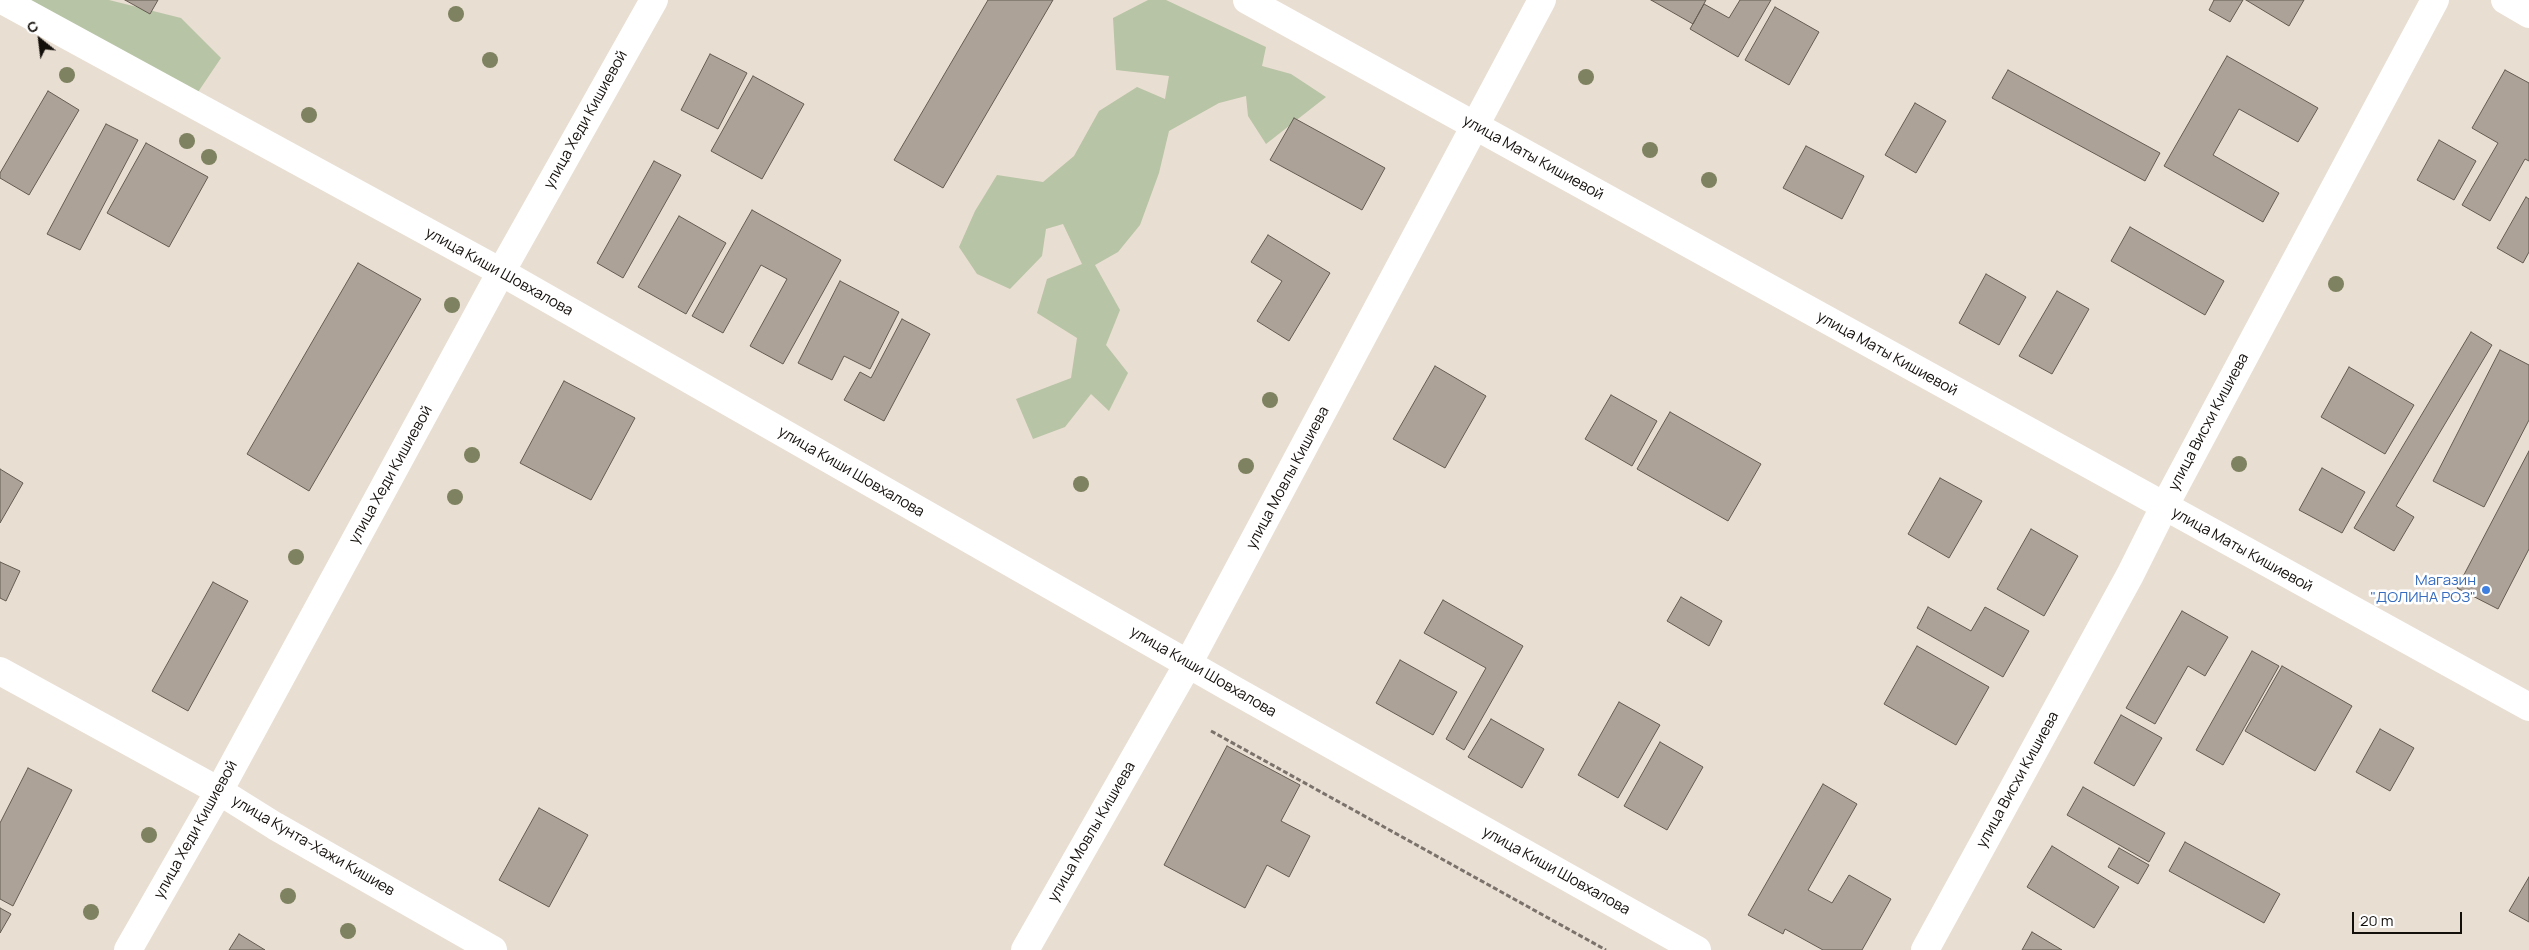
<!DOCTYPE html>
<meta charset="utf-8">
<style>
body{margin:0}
#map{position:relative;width:2529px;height:950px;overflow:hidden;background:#e9ded2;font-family:Manrope,sans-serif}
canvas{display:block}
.north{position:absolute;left:15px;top:15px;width:50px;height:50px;-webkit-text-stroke:4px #fff;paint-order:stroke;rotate:331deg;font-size:14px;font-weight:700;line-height:20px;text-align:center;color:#130f0b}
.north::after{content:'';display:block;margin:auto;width:18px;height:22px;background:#130f0b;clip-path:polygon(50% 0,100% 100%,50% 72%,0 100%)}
.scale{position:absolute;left:2352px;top:912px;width:110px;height:22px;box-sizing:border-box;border:2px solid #130f0b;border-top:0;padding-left:6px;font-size:15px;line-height:18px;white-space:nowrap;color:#130f0b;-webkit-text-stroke:4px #fff;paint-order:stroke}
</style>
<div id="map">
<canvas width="2529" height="950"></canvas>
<div class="north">С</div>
<div class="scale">20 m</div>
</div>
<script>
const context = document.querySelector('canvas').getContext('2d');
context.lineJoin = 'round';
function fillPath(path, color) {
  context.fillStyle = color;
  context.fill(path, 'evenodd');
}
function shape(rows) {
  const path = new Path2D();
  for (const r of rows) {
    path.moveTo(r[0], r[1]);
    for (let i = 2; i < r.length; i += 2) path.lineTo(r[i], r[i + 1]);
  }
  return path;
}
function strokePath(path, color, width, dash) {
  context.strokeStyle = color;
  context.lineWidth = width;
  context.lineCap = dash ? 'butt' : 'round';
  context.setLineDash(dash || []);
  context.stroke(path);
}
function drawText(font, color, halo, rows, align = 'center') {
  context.font = font + ' Manrope,sans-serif';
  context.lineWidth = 5;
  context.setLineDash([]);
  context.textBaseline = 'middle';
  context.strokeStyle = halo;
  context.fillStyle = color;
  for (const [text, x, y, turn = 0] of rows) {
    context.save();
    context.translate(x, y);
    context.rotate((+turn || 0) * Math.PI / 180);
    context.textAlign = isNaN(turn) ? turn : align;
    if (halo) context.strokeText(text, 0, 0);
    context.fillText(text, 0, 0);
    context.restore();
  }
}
fillPath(shape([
 [19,0,109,0,181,18,221,58,194,98],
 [1148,0,1166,0,1266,47,1262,66,1291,74,1326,97,1266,144,1248,116,1246,96,1219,103,1169,131,1159,173,1140,225,1118,252,1095,265,1120,310,1106,345,1128,373,1109,411,1091,394,1065,427,1033,439,1016,399,1071,378,1077,338,1037,313,1047,279,1082,264,1063,224,1046,229,1042,256,1010,289,977,274,959,247,975,211,997,175,1043,182,1074,156,1099,111,1137,87,1165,99,1169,76,1116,70,1113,18]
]), '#b7c4a5');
const building = shape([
 [125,0,158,0,150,14,125,0],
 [988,0,1053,0,943,188,894,160,988,0],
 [1651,0,1706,0,1693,24,1651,0],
 [1740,0,1771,0,1738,57,1690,29,1704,4,1729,18,1740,0],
 [2214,0,2243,0,2230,22,2209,10,2214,0],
 [2246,0,2304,0,2289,26,2246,0],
 [1775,7,1819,32,1789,85,1745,60,1775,7],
 [710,54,747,73,718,129,681,110,710,54],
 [2227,56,2318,108,2298,142,2239,109,2213,155,2279,193,2263,222,2164,166,2227,56],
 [2008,70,2160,153,2145,181,1992,98,2008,70],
 [2505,70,2529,83,2529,161,2525,159,2490,221,2462,205,2498,143,2472,128,2505,70],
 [753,76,804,104,762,179,711,151,753,76],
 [48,91,79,110,29,195,0,178,0,173,48,91],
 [1915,103,1946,121,1916,173,1885,155,1915,103],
 [1294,118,1385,168,1362,210,1270,160,1294,118],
 [106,124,138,140,80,250,47,234,106,124],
 [2439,140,2476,161,2454,200,2417,180,2439,140],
 [146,143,208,177,169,247,107,213,146,143],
 [1806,146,1864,176,1842,219,1783,188,1806,146],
 [654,161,681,175,623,278,597,263,654,161],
 [2526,197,2529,199,2529,252,2523,263,2497,248,2526,197],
 [752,210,841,260,783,364,750,346,787,279,761,265,723,333,692,316,752,210],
 [679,216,726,243,686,314,638,287,679,216],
 [2130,227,2224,281,2205,315,2111,261,2130,227],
 [1268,235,1330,273,1289,341,1257,321,1282,281,1251,262,1268,235],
 [358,263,421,299,309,491,247,454,358,263],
 [1986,274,2026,297,1999,345,1959,323,1986,274],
 [840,281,899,312,870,369,844,356,832,380,798,363,840,281],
 [2057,291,2089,309,2052,374,2019,356,2057,291],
 [902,319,930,334,884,421,844,400,860,372,871,378,902,319],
 [2471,332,2492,345,2396,506,2414,517,2394,551,2354,528,2471,332],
 [2500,350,2529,365,2529,420,2484,507,2433,481,2500,350],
 [1435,366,1486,396,1445,468,1393,439,1435,366],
 [2349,367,2414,405,2385,454,2321,417,2349,367],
 [564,381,635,418,591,500,520,463,564,381],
 [1611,395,1657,421,1632,466,1585,439,1611,395],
 [1670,412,1761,464,1728,521,1637,469,1670,412],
 [2529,451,2529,549,2498,609,2457,588,2529,451],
 [2322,468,2365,492,2342,533,2299,510,2322,468],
 [0,469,23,483,0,523,0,469],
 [1940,478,1982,501,1949,558,1908,534,1940,478],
 [2031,529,2078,556,2044,616,1997,589,2031,529],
 [0,562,20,571,6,601,0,598,0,562],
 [213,582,248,601,188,711,152,691,213,582],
 [1681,597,1722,621,1709,646,1667,621,1681,597],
 [1443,600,1523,646,1464,750,1446,739,1486,668,1424,633,1443,600],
 [1928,607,1971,631,1985,607,2029,631,2003,677,1917,628,1928,607],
 [2182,611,2228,637,2205,676,2188,666,2155,724,2126,708,2182,611],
 [1917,646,1989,687,1956,745,1884,704,1917,646],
 [2252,651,2279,666,2223,765,2196,750,2252,651],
 [1400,660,1457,692,1433,735,1376,703,1400,660],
 [2282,666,2352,706,2315,771,2245,731,2282,666],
 [1619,702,1660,725,1618,798,1578,775,1619,702],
 [2121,715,2162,738,2134,786,2094,763,2121,715],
 [1491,719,1544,749,1522,788,1468,757,1491,719],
 [2380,729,2414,748,2390,791,2356,772,2380,729],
 [1660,742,1703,767,1667,830,1624,806,1660,742],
 [1227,746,1300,785,1281,821,1310,836,1289,877,1267,865,1245,908,1164,865,1227,746],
 [28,768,72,790,13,906,0,899,0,823,28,768],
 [1823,784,1857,804,1808,890,1832,903,1849,875,1891,899,1862,950,1823,950,1785,929,1783,934,1748,915,1823,784],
 [2083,787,2165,833,2149,862,2067,815,2083,787],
 [539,808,588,835,549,907,499,880,539,808],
 [2185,842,2280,894,2264,923,2169,871,2185,842],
 [2052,846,2119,887,2094,928,2027,887,2052,846],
 [2119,848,2149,865,2138,884,2108,867,2119,848],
 [2529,877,2529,922,2509,911,2529,877],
 [0,908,11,914,0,933,0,908],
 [2032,932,2062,950,2022,950,2032,932],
 [239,934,265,950,229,950,239,934]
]);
fillPath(building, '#aca297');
strokePath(building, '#655c52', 1);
strokePath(shape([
 [1211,731,1606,950]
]), '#7a726b', 3, [5, 2.5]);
strokePath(shape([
 [2,0,501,272,1234,690,1697,950],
 [2505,0,2529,14],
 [0,671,219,791,275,826,493,950],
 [1025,950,1188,664,1542,0],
 [1925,950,2130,575,2164,507,2435,0]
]), '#fff', 28);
strokePath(shape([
 [1247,0,2529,707],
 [128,950,219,791,501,272,654,0]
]), '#fff', 28);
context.fillStyle = '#7e8260';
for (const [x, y] of [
 [456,14],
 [490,60],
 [67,75],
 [1586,77],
 [309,115],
 [187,141],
 [1650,150],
 [209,157],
 [1709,180],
 [2336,284],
 [452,305],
 [1270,400],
 [472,455],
 [2239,464],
 [1246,466],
 [1081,484],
 [455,497],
 [296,557],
 [149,835],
 [288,896],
 [91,912],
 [348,931]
]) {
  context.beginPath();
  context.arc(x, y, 8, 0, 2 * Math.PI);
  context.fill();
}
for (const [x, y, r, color] of [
 [2486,590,5,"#3f7fe0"]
]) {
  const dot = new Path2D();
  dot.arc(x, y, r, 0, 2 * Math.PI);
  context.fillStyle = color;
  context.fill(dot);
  strokePath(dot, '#fff', 2);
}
drawText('15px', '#130f0b', '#fff', [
 ["улица Хеди Кишиевой",586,120,-61],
 ["улица Маты Кишиевой",1533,158,29],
 ["улица Киши Шовхалова",499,272,29],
 ["улица Маты Кишиевой",1887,354,29],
 ["улица Висхи Кишиева",2209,422,-62],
 ["улица Киши Шовхалова",851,472,30],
 ["улица Хеди Кишиевой",391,475,-61],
 ["улица Мовлы Кишиева",1288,478,-62],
 ["улица Маты Кишиевой",2242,550,29],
 ["улица Киши Шовхалова",1203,672,30],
 ["улица Висхи Кишиева",2018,780,-61],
 ["улица Хеди Кишиевой",196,830,-61],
 ["улица Мовлы Кишиева",1092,832,-60],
 ["улица Кунта-Хажи Кишиев",313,846,30],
 ["улица Киши Шовхалова",1556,871,29]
]);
drawText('15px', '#366cbe', '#fff', [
 ["Магазин",2476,581],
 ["\"ДОЛИНА РОЗ\"",2476,598]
], 'right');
</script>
